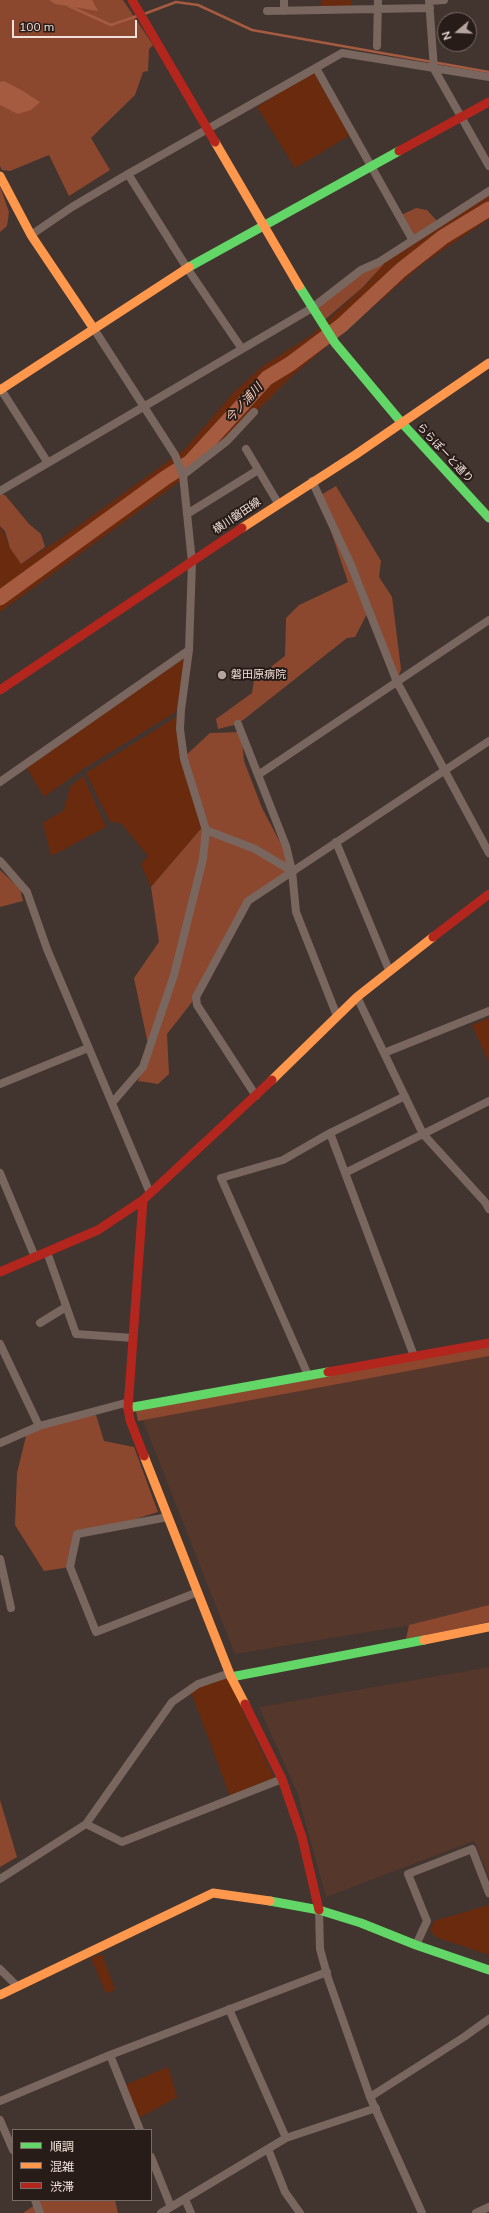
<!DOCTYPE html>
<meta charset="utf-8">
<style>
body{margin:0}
#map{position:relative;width:489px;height:2213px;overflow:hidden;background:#42342f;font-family:Mulish,"Noto Sans JP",sans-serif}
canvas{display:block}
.legend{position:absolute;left:12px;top:2129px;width:140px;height:72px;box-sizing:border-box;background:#281c18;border:1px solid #796b66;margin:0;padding:5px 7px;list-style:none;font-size:12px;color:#f2e1db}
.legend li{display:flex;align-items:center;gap:8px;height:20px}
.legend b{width:20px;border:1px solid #796b66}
.north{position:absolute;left:437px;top:12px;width:40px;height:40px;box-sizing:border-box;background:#281c18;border:1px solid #796b66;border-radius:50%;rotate:251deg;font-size:11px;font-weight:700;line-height:16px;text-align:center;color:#f2e1db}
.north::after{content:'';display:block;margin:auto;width:14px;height:18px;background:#b4a49f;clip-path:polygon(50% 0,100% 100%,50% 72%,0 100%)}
.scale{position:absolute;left:12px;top:20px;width:125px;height:18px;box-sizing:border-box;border:2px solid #f2e1db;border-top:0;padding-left:5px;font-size:12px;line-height:14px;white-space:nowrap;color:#f2e1db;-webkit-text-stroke:3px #281c18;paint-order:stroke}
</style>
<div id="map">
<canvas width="489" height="2213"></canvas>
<ul class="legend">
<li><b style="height:5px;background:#63d668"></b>順調</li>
<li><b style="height:5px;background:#ff974d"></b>混雑</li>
<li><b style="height:5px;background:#b3261e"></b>渋滞</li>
</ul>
<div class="north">N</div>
<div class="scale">100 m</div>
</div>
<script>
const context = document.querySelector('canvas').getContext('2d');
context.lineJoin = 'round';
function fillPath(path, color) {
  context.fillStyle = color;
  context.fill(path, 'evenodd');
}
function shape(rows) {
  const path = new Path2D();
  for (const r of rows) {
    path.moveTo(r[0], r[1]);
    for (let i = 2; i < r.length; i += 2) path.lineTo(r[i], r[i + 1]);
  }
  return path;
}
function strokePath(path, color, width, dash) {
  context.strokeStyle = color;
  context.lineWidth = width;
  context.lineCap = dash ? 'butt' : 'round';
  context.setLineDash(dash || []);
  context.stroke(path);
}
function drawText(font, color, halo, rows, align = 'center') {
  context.font = font + ' Mulish,"Noto Sans JP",sans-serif';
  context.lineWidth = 4;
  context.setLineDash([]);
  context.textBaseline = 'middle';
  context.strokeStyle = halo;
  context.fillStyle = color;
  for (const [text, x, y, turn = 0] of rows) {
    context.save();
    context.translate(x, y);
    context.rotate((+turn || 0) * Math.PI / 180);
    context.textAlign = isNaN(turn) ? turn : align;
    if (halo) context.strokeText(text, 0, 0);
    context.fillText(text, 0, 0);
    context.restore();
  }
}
fillPath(shape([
 [489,1355,489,1612,235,1654,143,1421,145,1417],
 [489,1667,489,1877,474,1841,326,1897,297,1792,259,1707]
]), '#55372c');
fillPath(shape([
 [321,0,351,0,351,10,320,10],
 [316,68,349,136,295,168,257,107],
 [489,192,489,219,425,262,292,376,225,443,172,487,0,612,0,526,10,548,21,564,60,539,185,449,234,392,263,366,313,334,370,281,388,256],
 [189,650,176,712,83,769,44,797,25,765],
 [181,714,184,759,205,824,151,887,141,864,148,856,121,823,110,822,86,773],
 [83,776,106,827,51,856,43,823,64,810,70,787],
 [489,1018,489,1063,472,1025],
 [227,1677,274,1778,230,1796,191,1692,202,1683],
 [489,1905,489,1955,436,1937,430,1930,434,1921],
 [102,1954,115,1990,106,1993,91,1958],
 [168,2067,177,2097,139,2118,125,2085]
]), '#6a2a0e');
fillPath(shape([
 [0,0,123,0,153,45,149,49,148,71,143,72,135,95,91,138,110,170,69,196,49,155,10,171,2,170,0,166],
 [0,186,9,212,7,226,0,232],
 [416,208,427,210,438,222,412,239,399,216],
 [379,262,384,264,363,287,321,323,312,308],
 [336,486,381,561,379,577,392,597,401,669,397,682,369,610,355,637,347,638,238,724,218,729,216,719,252,693,254,680,285,656,286,618,299,605,348,582,319,496],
 [0,494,5,495,29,524,41,534,45,547,21,564,10,548,5,531,0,526],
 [241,732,244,761,262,808,297,874,248,901,196,997,167,1034,169,1074,158,1084,138,1081,149,1049,134,978,159,942,151,887,205,824,184,757,210,733],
 [0,870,20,889,23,901,0,907],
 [489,1345,489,1356,138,1421,135,1406],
 [96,1415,104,1441,134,1447,158,1512,104,1529,77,1534,70,1567,44,1571,15,1525,17,1473,27,1432,66,1419],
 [489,1605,489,1622,406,1639,409,1625],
 [0,1800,17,1857,0,1867],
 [42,2200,115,2200,118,2213,23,2213]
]), '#8c482e');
fillPath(shape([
 [49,0,92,0,98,11,55,4],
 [4,81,23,91,40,102,31,110,18,114,0,105,0,82]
]), '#a55b40');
strokePath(shape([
 [69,6,111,25,137,16],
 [144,14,176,2,198,5,252,30,489,72]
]), '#a55b40', 2.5);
strokePath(shape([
 [0,598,165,478,190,462,267,378,290,364,342,325,401,270,443,237,489,209]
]), '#a55b40', 15);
strokePath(shape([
 [284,0,284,11],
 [429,0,434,69,489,166],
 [429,1,444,0],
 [267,11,430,8],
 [377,46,378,0],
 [316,68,412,239],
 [128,174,187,268,242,349],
 [31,235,72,207,128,174,342,53,489,77],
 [94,329,175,455,183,475,192,562,189,650,181,710,180,729,184,759,206,830,203,859,174,975,143,1067,112,1103],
 [0,388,48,463],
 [246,449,278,503],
 [183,475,227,441,254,412],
 [312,481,351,565,397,682,489,853],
 [0,491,312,308,361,270,379,262,489,191],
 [187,514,258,470],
 [238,724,286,846,292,871,296,912,337,1016],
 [258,775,489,620],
 [0,782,189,650],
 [206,830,255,849,292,871],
 [336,842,389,970],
 [0,861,27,892,47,949,150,1193],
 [357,997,423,1134,485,1202,489,1209],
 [384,1053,489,1011],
 [0,1084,88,1048],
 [256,1096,197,1005,196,997,248,901,489,741],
 [405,1096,330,1133,414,1356],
 [0,1173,35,1257],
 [345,1173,489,1101],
 [47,1252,76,1334,133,1338],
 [40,1323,66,1307],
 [0,1344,39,1426],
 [308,1375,221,1178,283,1160,330,1133],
 [0,1443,39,1426,129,1402],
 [168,1517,77,1534,70,1567,96,1632,198,1592],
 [0,1559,11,1608],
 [86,1824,122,1842,282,1779],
 [0,1879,86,1824,172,1702,198,1684,230,1673],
 [319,1910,320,1949,328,1978,370,2097,422,2213],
 [416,1945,427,1921,408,1874,472,1849,489,1893],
 [0,1969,18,1987],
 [229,2009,286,2138],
 [110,2055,140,2130],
 [370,2097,464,2037,489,2019],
 [0,2101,110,2055,327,1972],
 [0,2120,13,2150],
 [268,2149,285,2192,300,2213],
 [151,2157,171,2207],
 [185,2199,191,2213],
 [35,2200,40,2213],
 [161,2213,286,2138,376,2108],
 [476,2213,489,2207]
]), '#78665f', 8);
strokePath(shape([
 [189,267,399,151],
 [299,286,335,343,401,422,489,518],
 [128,1408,328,1372],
 [231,1677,424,1640],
 [270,1901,319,1910,361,1923,416,1945,489,1970]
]), '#63d668', 9);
strokePath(shape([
 [215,142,299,286],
 [0,176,31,235,94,329],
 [0,390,189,267],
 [242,528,355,455,489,363],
 [272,1080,357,997,433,937],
 [144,1456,231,1677,245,1704],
 [424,1640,489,1627],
 [0,1995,213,1893,270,1901]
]), '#ff974d', 9);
strokePath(shape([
 [132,0,215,142],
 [399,151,489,102],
 [0,690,242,528],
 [433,937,489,894],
 [143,1200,128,1408,130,1420,144,1456],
 [0,1272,98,1230,143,1200,272,1080],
 [328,1372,489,1343],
 [245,1704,282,1779,302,1837,319,1910]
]), '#b3261e', 9);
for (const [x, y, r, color] of [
 [222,675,5,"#b4a49f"]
]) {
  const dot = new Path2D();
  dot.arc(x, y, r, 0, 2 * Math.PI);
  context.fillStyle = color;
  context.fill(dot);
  strokePath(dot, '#281c18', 1.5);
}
drawText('11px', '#f2e1db', '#281c18', [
 ["ららぽーと通り",445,453,47],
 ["横川磐田線",237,516,-34]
]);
drawText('11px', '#f2e1db', '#281c18', [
 ["磐田原病院",231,675]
], 'left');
drawText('italic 12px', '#f6c9b8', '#281c18', [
 ["今ノ浦川",244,403,-48]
]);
</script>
